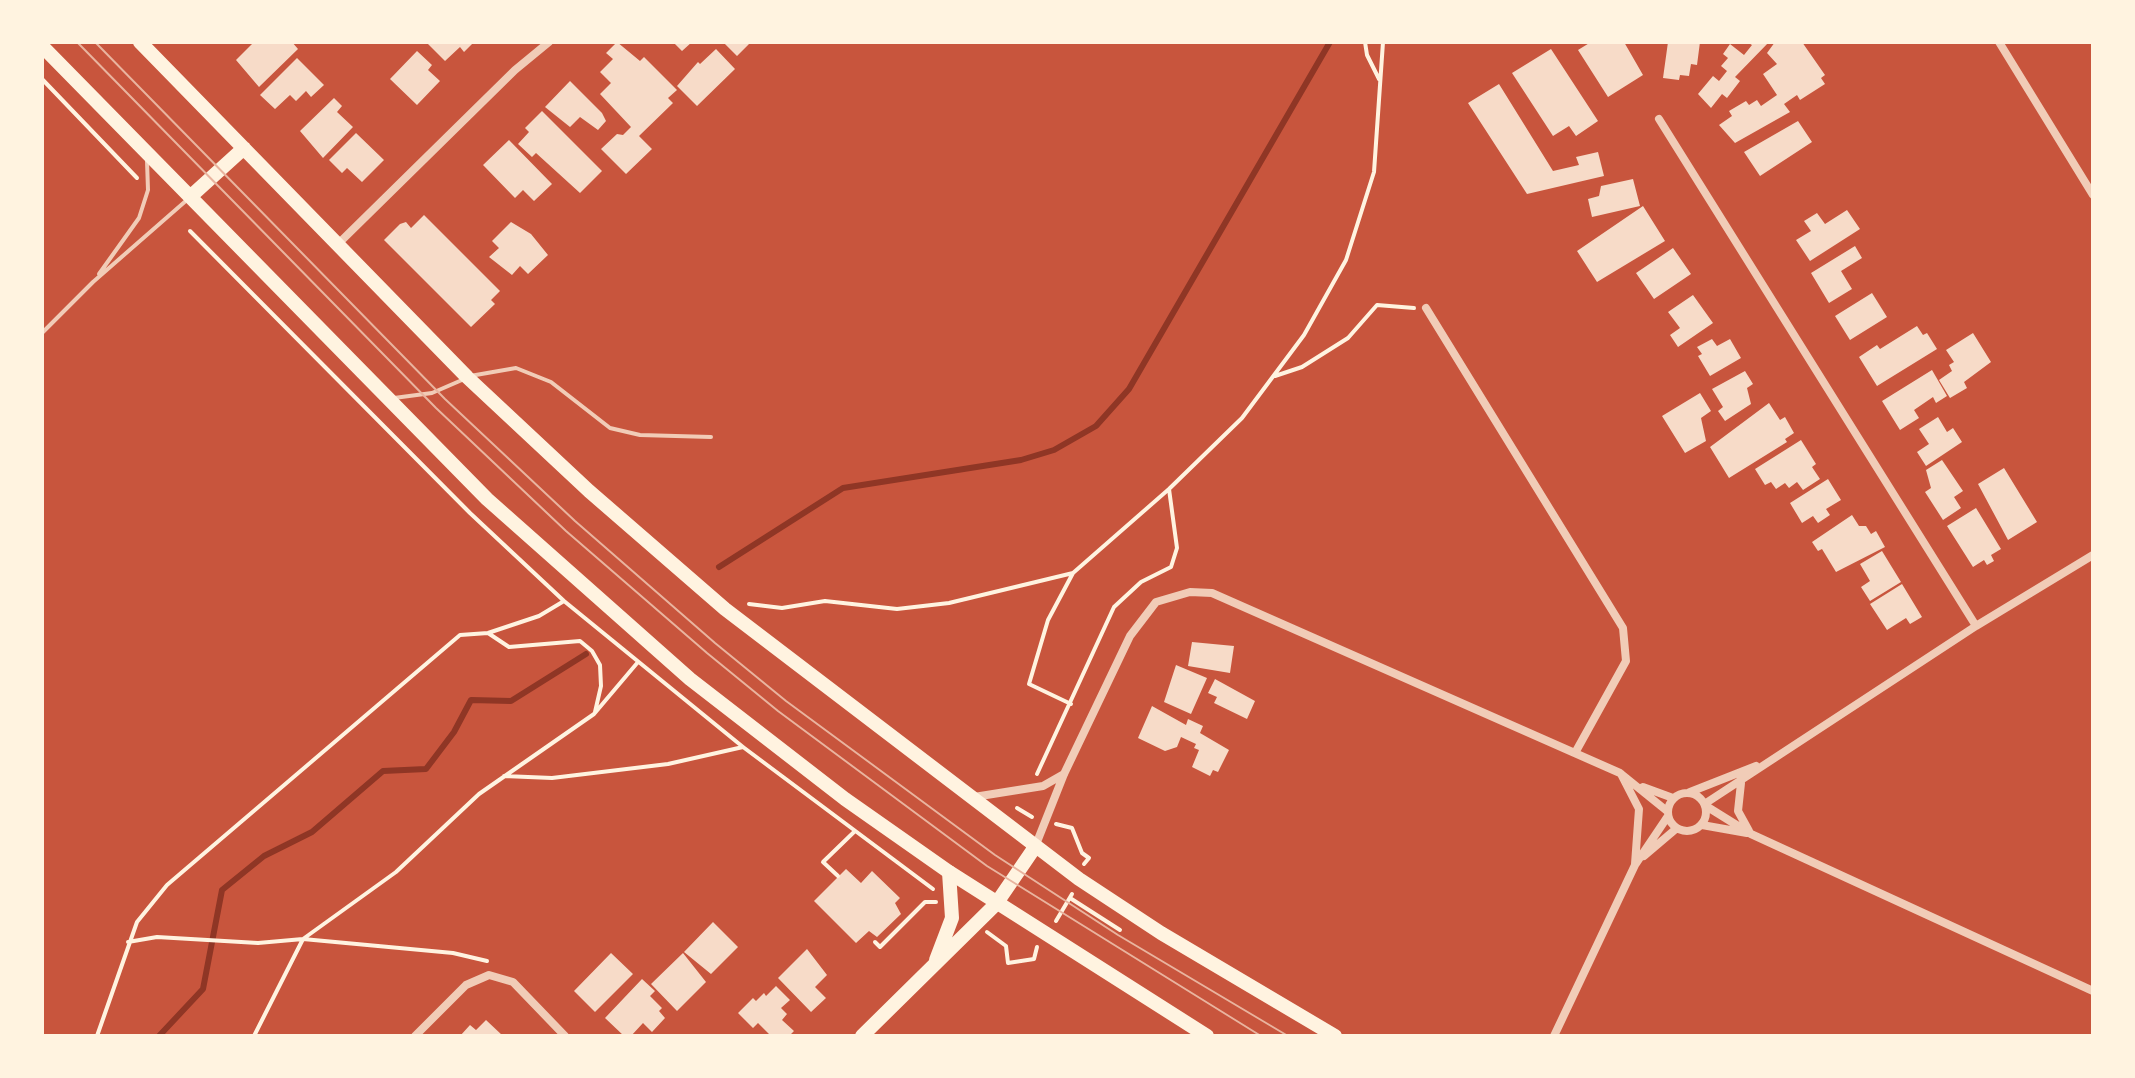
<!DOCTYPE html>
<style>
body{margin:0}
#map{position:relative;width:2135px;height:1078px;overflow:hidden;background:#c8553d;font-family:"Roboto Condensed",sans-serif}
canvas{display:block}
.frame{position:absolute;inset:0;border:44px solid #fff3e0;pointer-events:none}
</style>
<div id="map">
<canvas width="2135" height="1078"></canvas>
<div class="frame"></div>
</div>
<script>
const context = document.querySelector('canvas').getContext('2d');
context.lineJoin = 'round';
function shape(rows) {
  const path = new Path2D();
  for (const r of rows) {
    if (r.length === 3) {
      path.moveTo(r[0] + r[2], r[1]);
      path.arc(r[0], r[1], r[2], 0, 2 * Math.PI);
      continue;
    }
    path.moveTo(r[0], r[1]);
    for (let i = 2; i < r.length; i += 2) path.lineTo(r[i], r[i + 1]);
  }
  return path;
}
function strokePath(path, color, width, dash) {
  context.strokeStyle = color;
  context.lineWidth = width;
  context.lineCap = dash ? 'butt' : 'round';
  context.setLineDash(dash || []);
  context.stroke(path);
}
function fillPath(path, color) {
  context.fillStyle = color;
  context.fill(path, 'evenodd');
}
strokePath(shape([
 [719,567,843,488,1021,460,1054,450,1096,426,1129,389,1330,42],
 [159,1036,203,989,222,890,264,856,312,832,383,771,426,769,454,732,471,700,511,701,586,654]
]), '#8f3625', 6);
fillPath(shape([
 [254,42,292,42,298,49,259,87,236,60],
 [426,42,474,42,464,52,460,47,445,61],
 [617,42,640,61,644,57,677,90,668,98,673,103,639,136,652,149,626,174,601,149,617,134,623,135,631,127,600,94,611,83,600,72,613,59,606,53],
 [673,42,692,42,682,51],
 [723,42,747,42,749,44,737,56],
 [1591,42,1624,42,1643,75,1608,97,1578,50],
 [1668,42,1700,42,1697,65,1691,64,1689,76,1680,75,1679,80,1663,78],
 [1747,42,1769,42,1735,77,1740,81,1727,98,1722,94,1711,108,1698,94,1713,76,1719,81,1727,71,1721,66,1728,58,1723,54,1730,44,1744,55,1752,45],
 [1775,42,1802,42,1825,75,1821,78,1825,84,1800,100,1797,95,1784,104,1790,112,1735,143,1719,125,1732,116,1729,111,1746,101,1749,105,1757,100,1761,106,1777,95,1763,74,1777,64,1767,53],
 [716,49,735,69,697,106,677,86,698,62,700,64],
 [1551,49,1598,121,1576,136,1569,126,1553,136,1512,73],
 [417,51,432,65,428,70,440,81,417,105,390,79],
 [297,58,324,85,311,97,306,91,296,101,290,95,275,109,260,95],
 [570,81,602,113,606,121,598,130,580,117,570,127,545,107],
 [1499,84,1553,171,1579,165,1576,157,1598,152,1604,176,1527,194,1468,103],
 [334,98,342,106,337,112,353,127,323,158,300,131],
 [542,111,602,171,580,193,536,153,532,157,518,144,529,132,525,128],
 [1798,121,1812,142,1760,176,1744,152],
 [356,133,384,160,362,182,347,168,342,173,329,160],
 [509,140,552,184,534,201,523,190,515,198,483,165],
 [1633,179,1640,206,1592,217,1588,199,1599,196,1601,186],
 [1643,206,1665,241,1597,282,1577,251],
 [1847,210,1860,229,1810,261,1796,240,1811,231,1804,221,1817,213,1825,224],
 [424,215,500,291,491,300,495,304,471,327,384,240,400,224,406,222,411,228],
 [511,222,531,234,548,255,528,274,520,266,512,275,489,257,499,248,492,241],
 [1855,246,1862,258,1841,271,1852,289,1829,303,1811,273],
 [1673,248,1691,274,1654,299,1636,273],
 [1872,293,1887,317,1850,340,1835,316],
 [1693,295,1713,323,1678,347,1670,335,1680,328,1668,312],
 [1917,326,1923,335,1927,333,1937,349,1877,386,1859,357,1877,345,1880,349],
 [1973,333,1991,362,1964,382,1967,388,1950,398,1939,380,1952,371,1949,365,1954,362,1946,350],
 [1712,339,1717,346,1730,339,1741,358,1710,376,1698,356,1702,354,1697,347],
 [1932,370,1947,396,1936,403,1933,397,1914,410,1919,418,1900,430,1882,401],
 [1745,371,1753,384,1747,388,1751,404,1725,421,1718,411,1723,407,1712,389],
 [1700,393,1711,411,1701,418,1706,441,1685,453,1662,416],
 [1769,403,1780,420,1785,417,1794,433,1785,439,1787,442,1729,478,1710,447],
 [1938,417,1947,432,1953,428,1962,442,1926,466,1917,452,1929,444,1919,429],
 [1801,440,1816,464,1812,467,1820,479,1803,490,1797,482,1789,488,1785,483,1776,489,1771,482,1765,485,1755,469],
 [1942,460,1963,491,1954,497,1961,508,1943,520,1925,492,1931,488,1926,470],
 [2004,468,2037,522,2008,540,1978,484],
 [1828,479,1841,500,1826,509,1830,515,1818,523,1813,516,1802,523,1790,503],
 [1976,508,2001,549,1991,555,1994,561,1987,565,1984,560,1973,567,1947,526],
 [1852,515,1859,526,1866,526,1871,534,1876,531,1885,547,1836,572,1822,549,1818,551,1812,542],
 [1882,551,1901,582,1870,601,1861,587,1870,581,1860,564],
 [1902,584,1922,617,1910,624,1906,618,1887,630,1870,604],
 [1192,642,1234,646,1230,673,1188,666],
 [1176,665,1207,678,1191,714,1164,702],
 [1215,679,1255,701,1247,719,1214,703,1217,697,1208,693],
 [1152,706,1186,725,1188,719,1203,726,1200,733,1229,750,1218,772,1213,770,1210,776,1192,767,1199,750,1194,748,1196,744,1181,737,1177,747,1165,751,1138,738],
 [846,869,861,883,872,871,900,898,895,903,901,914,877,937,869,931,856,943,814,901],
 [713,922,738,947,711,974,684,952],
 [807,949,827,975,815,987,826,998,811,1012,778,978],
 [611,953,633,974,595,1012,574,991],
 [683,953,706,982,677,1011,651,984],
 [642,979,655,991,650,996,662,1008,659,1011,665,1018,652,1032,643,1023,631,1036,624,1036,605,1018],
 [776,986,790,1000,781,1008,787,1014,782,1020,794,1031,789,1036,771,1036,758,1023,753,1028,738,1013,753,998,756,1001,764,993,766,996],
 [486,1020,503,1036,460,1036,470,1025,476,1030]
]), '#f7dbc8');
strokePath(shape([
 [1365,42,1367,55,1379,79],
 [42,79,137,178],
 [190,231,470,513,564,601,743,747,933,889],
 [1275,376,1302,367,1348,338,1377,305,1414,308],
 [749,604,782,608,825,601,897,609,949,603,1073,573],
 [488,633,509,647,580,641,592,651,600,665,601,686,595,712],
 [1071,704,1029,684,1048,620,1073,573,1169,489,1242,418,1304,335,1346,260,1374,172,1383,42],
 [1037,774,1114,607,1141,582,1171,567,1177,548,1169,489],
 [504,776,552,778,668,764,743,747],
 [1017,808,1032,817],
 [1056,824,1072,828,1082,853,1089,858,1084,864],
 [838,876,823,862,854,832],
 [1070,898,1120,930],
 [1056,921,1072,894],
 [987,932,1006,946,1008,963,1034,959,1037,947],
 [128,942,157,937,258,943,303,939,453,953,487,961],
 [875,942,880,947,925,902,936,902],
 [97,1036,137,922,167,885,460,635,488,633,539,616,564,601],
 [254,1036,303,939,396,872,479,794,594,714,638,662]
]), '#fff3e0', 4);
strokePath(shape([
 [99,274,139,218,148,190,147,161],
 [42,333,93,282,188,199],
 [470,376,516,368,551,382,610,428,640,435,711,437],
 [394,398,432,393,462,380]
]), '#f1ccb7', 4);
strokePath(shape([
 [1999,42,2093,195],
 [1659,119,1976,626],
 [338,244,515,70,549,42],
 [1426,308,1623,628,1626,661,1575,753],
 [1621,774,1639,809,1635,864],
 [1741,783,1738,811,1749,831],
 [1643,787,1673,798],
 [1690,792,1756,766],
 [1687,812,19],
 [974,797,1043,786,1064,774],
 [1706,803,1976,626,2093,555],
 [1706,806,1751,834,2093,991],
 [1702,825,1747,833],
 [1035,847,1064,774,1130,636,1156,602,1190,592,1212,593,1620,773,1667,811],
 [1644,856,1677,828],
 [415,1036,466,985,489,975,513,982,565,1036],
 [1554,1036,1635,865,1668,816]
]), '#f1ccb7', 8);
strokePath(shape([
 [936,960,952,918,949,872],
 [862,1036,996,904]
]), '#fff3e0', 14);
strokePath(shape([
 [140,42,467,377,589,491,725,609,1079,879,1161,933,1335,1036],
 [42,46,487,499,690,679,845,799,949,872,1207,1036],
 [190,197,244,148],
 [996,904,1035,847]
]), '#fff3e0', 14);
strokePath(shape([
 [77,42,436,408,566,531,707,653,778,711,987,866,1261,1036],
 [95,42,445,399,575,521,715,643,786,701,995,855,1118,935,1288,1036]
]), '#e9b49f', 2);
</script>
